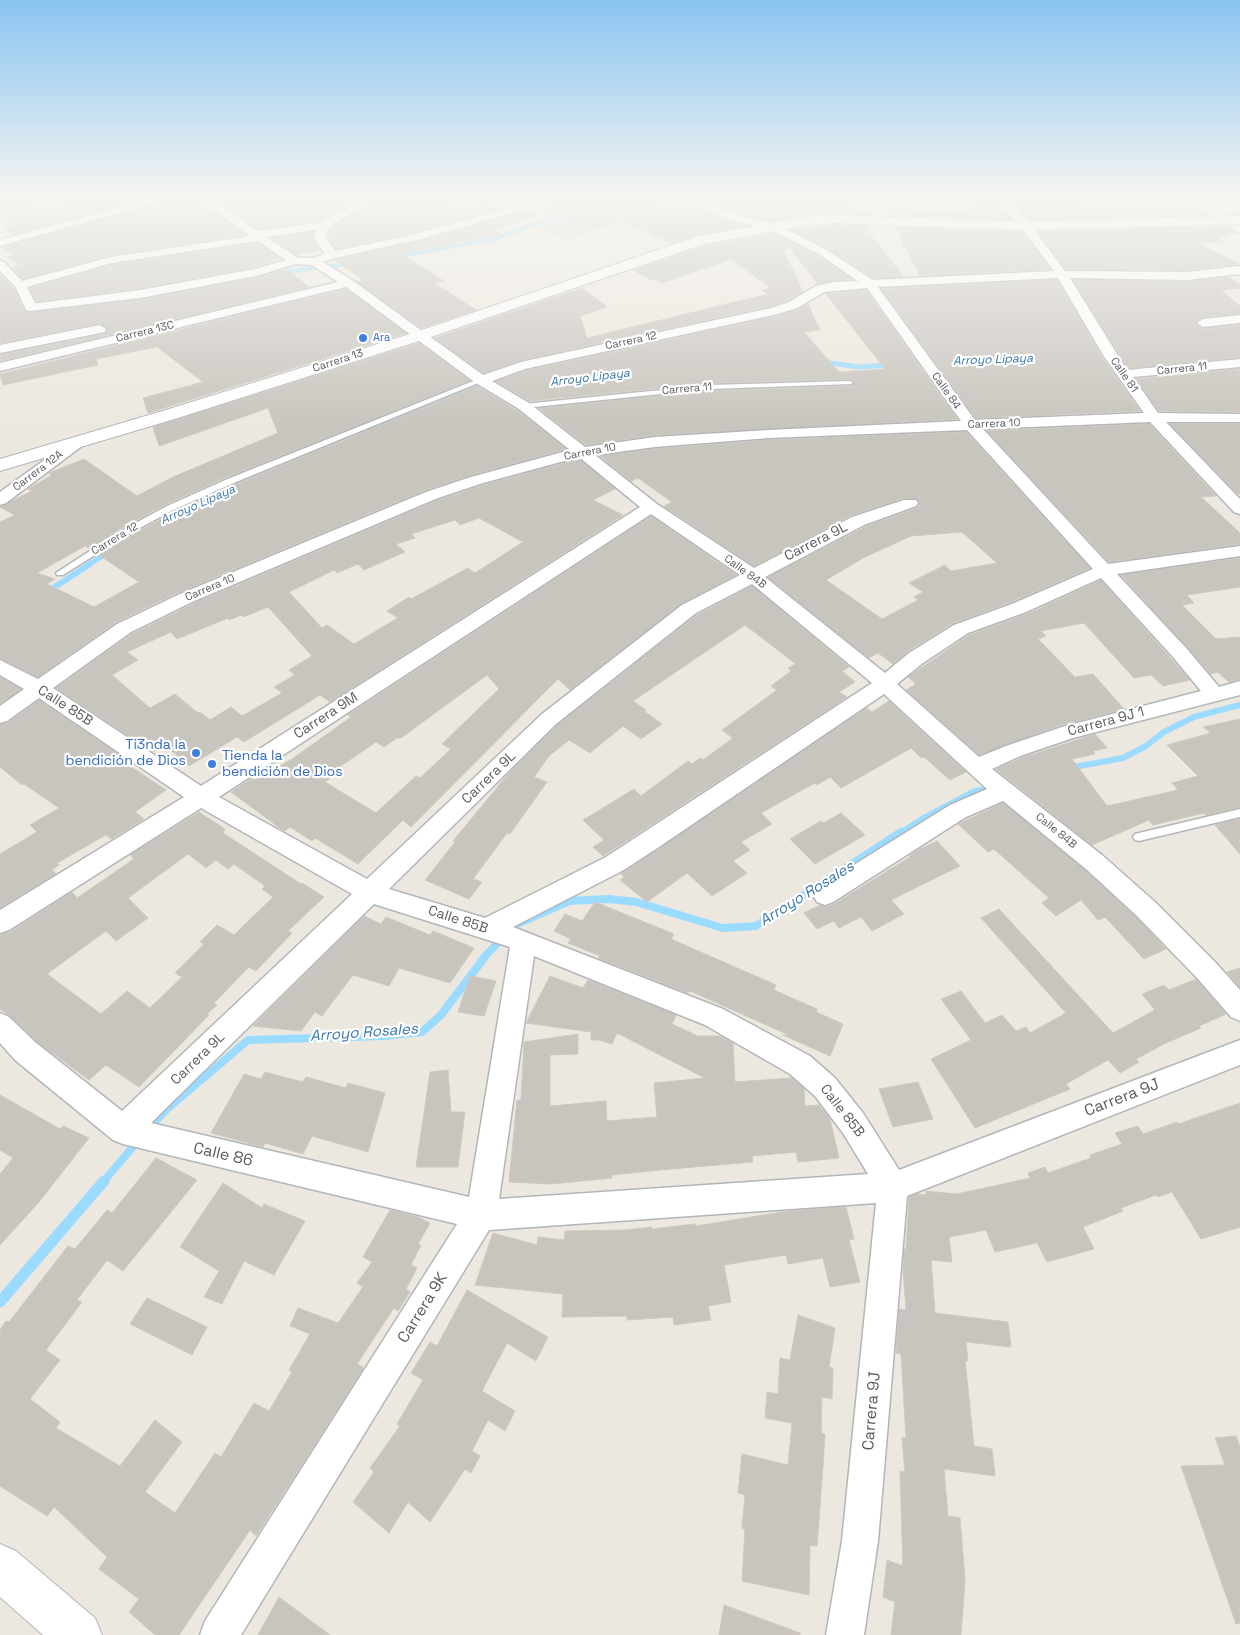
<!DOCTYPE html>
<meta charset="utf-8">
<style>
body{margin:0}
canvas{display:block;background:#ece8df}
</style>
<canvas width="1240" height="1635"></canvas>
<script>
const context = document.querySelector('canvas').getContext('2d');
context.lineJoin = 'round';
function fillPath(path, color) {
  context.fillStyle = color;
  context.fill(path, 'evenodd');
}
function shape(rows) {
  const path = new Path2D();
  for (const r of rows) {
    path.moveTo(r[0], r[1]);
    for (let i = 2; i < r.length; i += 2) path.lineTo(r[i], r[i + 1]);
  }
  return path;
}
function strokePath(path, color, width, dash) {
  context.strokeStyle = color;
  context.lineWidth = width;
  context.lineCap = dash ? 'butt' : 'round';
  context.setLineDash(dash || []);
  context.stroke(path);
}
function drawText(font, color, halo, rows, align = 'center') {
  context.font = font + ' "Space Grotesk",sans-serif';
  context.lineWidth = 4.5;
  context.setLineDash([]);
  context.textBaseline = 'middle';
  context.strokeStyle = halo;
  context.fillStyle = color;
  for (const [text, x, y, turn = 0] of rows) {
    context.save();
    context.translate(x, y);
    context.rotate((+turn || 0) * Math.PI / 180);
    context.textAlign = isNaN(turn) ? turn : align;
    if (halo) context.strokeText(text, 0, 0);
    context.fillText(text, 0, 0);
    context.restore();
  }
}
fillPath(shape([
 [607,199,654,199,681,204,710,216,720,215,744,225,671,245,618,222,567,240,533,228]
]), '#ded9d0');
strokePath(shape([
 [395,257,494,239,568,213],
 [180,293,257,275,349,264],
 [0,313,51,310,155,298]
]), '#9bdbff', 4);
strokePath(shape([
 [823,362,859,367,889,365],
 [361,434,437,400,487,382],
 [88,565,109,552]
]), '#9bdbff', 5);
strokePath(shape([
 [47,592,90,564],
 [1069,768,1123,758,1146,746,1164,732,1194,717,1240,705],
 [899,834,922,819,975,791,994,788]
]), '#9bdbff', 6);
strokePath(shape([
 [148,1129,167,1109,248,1040,384,1036,422,1032,441,1015,487,954,517,924,569,901,609,899,636,902,723,928,756,926,901,832],
 [103,1182,138,1141]
]), '#9bdbff', 8);
strokePath(shape([
 [0,1302,104,1181]
]), '#9bdbff', 11);
const building = shape([
 [0,199,35,199,36,207,81,199,141,199,13,235,2,228,13,226,0,210,0,199],
 [171,199,195,199,245,235,111,255,23,279,12,267,20,265,6,257,14,255,2,247,171,199],
 [214,199,357,199,322,220,258,229,214,199],
 [376,199,443,199,469,207,485,200,508,206,412,233,336,249,328,236,331,228,376,199],
 [563,199,664,199,661,202,662,210,681,205,746,226,696,235,672,243,621,218,596,228,538,208,563,199],
 [710,199,839,199,845,201,855,214,805,215,772,221,750,216,706,202,710,199],
 [963,199,994,199,1012,220,889,215,885,207,906,207,907,210,974,210,963,199],
 [1010,199,1078,199,1081,202,1101,202,1103,204,1123,205,1192,203,1211,215,1029,220,1010,199],
 [524,211,539,216,493,230,500,234,401,254,444,281,434,283,476,310,422,328,357,282,363,280,334,260,417,242,524,211],
 [836,225,864,226,904,277,874,278,826,247,791,230,836,225],
 [1229,226,1239,233,1226,234,1230,236,1217,237,1224,242,1197,243,1240,264,1187,270,1066,269,1038,232,1229,226],
 [895,227,1022,232,1050,269,920,276,895,227],
 [313,232,312,238,322,253,318,250,297,255,271,238,313,232],
 [773,233,816,255,852,279,834,280,818,284,789,247,784,251,803,292,788,300,770,306,521,360,483,373,435,338,582,288,607,307,580,316,587,338,768,294,762,290,771,288,731,259,662,283,654,279,652,280,633,270,704,246,773,233],
 [258,243,280,258,255,267,140,288,39,301,36,301,30,288,112,265,258,243],
 [286,269,309,287,0,361,0,355,105,334,108,330,100,323,0,343,0,274,13,287,24,311,30,313,140,300,256,278,286,269],
 [1228,277,1240,285,1240,288,1221,290,1240,306,1240,313,1203,317,1195,324,1203,329,1240,325,1240,357,1128,368,1073,280,1187,282,1228,277],
 [1057,280,1101,356,1140,411,976,418,882,289,912,287,913,289,917,287,1057,280],
 [346,289,406,333,148,413,143,398,203,382,157,347,96,359,98,365,3,385,0,374,346,289],
 [866,290,957,419,655,435,586,445,539,408,710,391,852,386,854,382,850,379,710,383,530,401,496,381,526,371,778,316,798,310,808,304,820,330,804,332,836,369,840,372,885,369,826,294,866,290],
 [419,343,470,381,229,476,166,504,118,530,90,549,85,546,37,573,55,579,47,584,94,607,139,582,99,555,126,538,174,512,237,484,477,386,518,411,566,449,471,475,425,490,179,592,116,622,38,677,0,658,0,522,15,515,0,507,32,491,28,489,52,475,49,473,84,459,137,496,173,477,278,433,268,408,159,446,153,427,419,343],
 [1240,369,1240,412,1159,411,1136,379,1240,369],
 [1149,424,1216,496,1201,497,1240,533,1240,544,1109,562,987,431,1149,424],
 [1170,424,1240,424,1240,494,1238,494,1170,424],
 [966,432,1090,568,1011,602,953,623,908,651,893,664,878,653,869,658,768,577,865,527,917,508,920,504,918,499,903,498,851,515,754,566,664,506,672,502,638,478,631,481,600,456,655,449,769,440,966,432],
 [962,532,997,563,951,571,945,565,909,583,923,592,914,597,918,600,882,619,826,580,865,557,911,536,962,532],
 [579,459,615,489,593,500,623,515,330,702,320,695,244,742,237,737,189,766,165,745,153,752,56,688,132,634,193,604,439,500,484,485,579,459],
 [479,518,523,542,475,573,468,568,411,599,409,597,387,611,398,618,354,644,327,625,322,628,289,592,334,570,337,573,358,564,364,570,405,552,396,544,415,538,411,534,455,520,460,525,479,518],
 [268,607,312,656,289,670,295,675,274,687,282,693,242,716,231,707,210,720,200,712,198,713,175,694,150,708,112,675,138,660,127,652,171,632,177,639,228,618,229,620,241,615,243,617,268,607],
 [651,516,736,575,681,604,570,690,558,679,411,827,403,820,358,864,315,838,312,841,290,827,285,831,281,829,231,792,252,778,255,780,274,767,276,768,292,759,351,717,348,715,651,516],
 [487,675,499,689,442,744,451,749,420,778,416,776,376,813,325,782,338,773,335,770,376,742,384,747,397,738,401,738,487,675],
 [1240,558,1240,587,1187,595,1194,603,1182,605,1216,639,1240,637,1240,679,1229,682,1218,672,1211,674,1121,575,1240,558],
 [1101,580,1190,680,1163,686,1151,675,1134,678,1084,623,1041,631,1046,636,1038,639,1075,677,1093,674,1124,709,1061,725,979,755,906,690,916,684,908,677,969,635,1027,614,1101,580],
 [752,586,849,667,842,671,855,682,839,692,847,697,603,856,593,847,604,840,583,820,634,789,641,796,688,761,692,764,700,758,703,760,733,738,722,730,777,690,771,686,791,671,788,668,796,664,745,625,633,701,646,710,644,711,662,724,641,739,623,726,590,753,569,740,549,756,534,777,547,782,510,834,507,833,473,879,482,882,469,899,425,880,455,842,453,841,509,773,557,725,697,615,752,586],
 [0,677,21,689,0,704,0,677],
 [39,700,133,764,130,766,166,790,135,812,144,819,111,839,106,835,104,836,57,863,59,865,52,870,56,874,0,908,0,854,37,832,30,825,59,808,24,784,22,785,0,767,0,725,8,723,39,700],
 [889,701,966,772,950,780,924,757,921,758,911,748,841,788,830,777,817,785,815,783,761,813,772,824,741,842,750,850,733,861,747,873,712,896,687,873,647,902,620,880,624,877,621,874,866,708,872,712,889,701],
 [1240,719,1240,807,1206,815,1204,813,1153,825,1149,820,1092,845,996,769,1021,758,1095,734,1107,748,1093,751,1095,754,1072,759,1107,806,1178,790,1172,783,1198,776,1167,745,1211,733,1203,727,1240,719],
 [1003,803,1085,870,1136,917,1166,949,1144,959,1105,917,1098,920,1081,900,1056,916,1042,903,1049,898,994,849,988,852,958,824,1003,803],
 [199,812,225,829,223,833,301,884,302,883,324,897,288,931,292,933,256,971,249,967,214,1003,217,1005,207,1014,209,1015,139,1087,106,1065,89,1080,36,1041,10,1016,0,1009,0,935,10,932,72,892,77,898,134,859,130,855,199,812],
 [188,854,206,868,216,860,228,869,234,864,265,886,262,889,273,897,234,935,217,925,200,942,204,944,175,973,182,977,150,1008,127,991,101,1014,47,974,106,931,116,941,148,918,128,898,188,854],
 [841,813,865,835,815,864,790,839,821,821,824,823,841,813],
 [1240,819,1240,854,1215,825,1240,819],
 [937,841,960,866,891,900,904,914,872,931,861,917,839,928,834,921,817,929,804,913,820,905,826,907,834,904,910,857,909,856,920,849,937,841],
 [595,902,674,934,671,939,776,985,774,990,817,1009,816,1012,843,1024,830,1056,783,1035,789,1035,690,991,688,993,598,958,600,956,568,943,571,939,554,931,565,914,582,921,595,902],
 [999,909,1113,1033,1155,1010,1142,994,1164,985,1169,990,1196,979,1226,1014,1199,1026,1201,1028,1166,1043,1136,1059,1139,1062,1120,1073,1108,1060,1066,1084,1070,1089,975,1128,931,1059,971,1040,941,999,961,991,985,1023,1002,1015,1016,1031,1026,1027,1030,1033,1066,1013,981,918,999,909],
 [364,916,381,924,386,917,430,935,433,931,474,948,450,983,399,968,389,986,353,975,322,1016,315,1012,301,1031,253,1026,364,916],
 [1240,968,1240,987,1227,972,1240,968],
 [470,976,496,981,484,1016,458,1012,470,976],
 [550,976,583,988,588,980,676,1015,672,1024,698,1036,720,1036,733,1043,735,1082,792,1078,804,1089,805,1106,819,1105,830,1119,839,1158,798,1162,796,1152,752,1156,753,1162,660,1170,612,1175,612,1178,551,1184,509,1182,517,1100,521,1100,524,1042,578,1034,578,1054,550,1055,550,1106,606,1101,607,1121,657,1117,654,1083,705,1078,617,1033,612,1044,599,1040,591,1040,591,1032,526,1023,550,976],
 [448,1070,451,1112,465,1112,458,1167,416,1167,430,1072,448,1070],
 [265,1072,303,1082,306,1077,346,1088,348,1083,385,1093,368,1152,312,1136,303,1154,265,1143,263,1147,211,1133,244,1074,261,1079,265,1072],
 [918,1082,933,1119,893,1127,879,1089,918,1082],
 [0,1095,60,1129,63,1126,89,1138,39,1202,0,1245,0,1174,13,1158,0,1150,0,1095],
 [1240,1103,1240,1227,1201,1239,1172,1192,1158,1197,1156,1195,1121,1208,1123,1211,1083,1227,1094,1249,1047,1262,1037,1243,995,1252,986,1230,949,1237,952,1262,931,1260,935,1313,1008,1322,1011,1347,966,1342,968,1361,965,1360,974,1446,992,1449,995,1476,944,1469,948,1516,960,1518,965,1579,961,1635,891,1635,895,1602,883,1597,887,1560,903,1566,900,1471,905,1472,902,1437,906,1438,901,1354,896,1353,899,1309,906,1310,903,1269,904,1249,906,1249,909,1197,916,1194,926,1195,926,1191,957,1194,1030,1178,1028,1173,1045,1167,1048,1173,1091,1158,1090,1155,1122,1144,1115,1133,1138,1126,1143,1134,1177,1122,1178,1124,1240,1103],
 [156,1158,197,1180,123,1271,107,1260,77,1300,82,1302,46,1350,60,1360,30,1399,60,1422,56,1428,120,1466,155,1420,182,1442,145,1492,175,1513,215,1453,221,1457,254,1403,269,1411,292,1372,289,1370,310,1334,290,1326,298,1308,338,1323,363,1287,357,1283,372,1262,363,1257,390,1210,418,1217,430,1223,418,1244,421,1245,411,1265,417,1268,406,1289,410,1292,398,1311,394,1308,357,1364,363,1367,362,1371,256,1536,250,1530,179,1635,155,1635,129,1612,139,1599,99,1569,107,1557,54,1507,47,1516,0,1486,0,1330,6,1321,9,1322,68,1246,75,1249,107,1210,112,1213,156,1158],
 [223,1183,262,1208,264,1204,305,1221,274,1275,244,1261,222,1304,204,1297,219,1271,180,1247,223,1183],
 [846,1207,854,1239,849,1240,860,1282,830,1287,823,1258,788,1264,786,1255,724,1265,731,1302,708,1306,711,1320,674,1325,673,1317,627,1320,627,1316,562,1317,563,1294,475,1285,493,1233,537,1245,538,1237,564,1240,565,1231,626,1230,652,1227,652,1229,695,1224,696,1226,788,1211,846,1207],
 [467,1290,548,1337,536,1361,507,1343,482,1391,515,1411,505,1431,488,1420,472,1451,480,1456,471,1473,465,1469,430,1522,408,1502,389,1533,353,1502,374,1472,370,1468,400,1426,397,1424,423,1380,411,1373,430,1342,437,1346,467,1290],
 [147,1298,207,1327,192,1355,130,1324,147,1298],
 [798,1315,835,1328,829,1367,833,1368,832,1399,822,1397,821,1433,825,1434,823,1466,817,1546,810,1545,809,1595,742,1581,745,1529,742,1528,745,1495,738,1493,742,1454,788,1465,792,1423,765,1418,767,1392,778,1394,780,1358,790,1360,798,1315],
 [1236,1436,1240,1447,1240,1623,1236,1624,1181,1466,1225,1465,1215,1438,1236,1436],
 [279,1597,330,1635,258,1635,279,1597],
 [724,1605,800,1633,800,1635,719,1635,724,1605]
]);
fillPath(building, '#c8c4be');
strokePath(building, '#d0c9bd', 1);
const service = shape([
 [481,378,484,380,483,381,236,482,173,510,125,536,63,575,57,575,56,573,119,532,167,506,230,478,481,378],
 [850,381,852,382,852,384,710,389,524,408,520,406,524,404,710,385,850,381],
 [1240,809,1240,817,1139,841,1135,840,1133,837,1135,834,1139,833,1240,809]
]);
const minor = shape([
 [150,199,169,199,0,246,0,240,150,199],
 [197,199,210,199,258,231,323,222,361,199,374,199,330,227,326,232,326,237,335,251,412,235,542,199,561,199,417,240,335,258,323,262,352,280,483,375,521,362,771,308,789,302,816,286,834,282,858,281,817,253,769,229,742,223,672,199,692,199,749,218,776,224,825,249,873,280,1054,271,1022,228,996,199,1007,199,1030,224,1065,271,1187,272,1240,266,1240,274,1187,280,1070,278,1127,370,1240,359,1240,367,1133,377,1158,413,1240,414,1240,422,1166,422,1240,499,1240,514,1234,512,1150,422,983,429,1108,564,1240,546,1240,556,1117,574,1187,649,1219,687,1240,681,1240,695,1073,738,1020,756,992,769,1102,855,1155,902,1216,963,1240,990,1240,1021,1231,1017,1198,979,1137,916,1086,869,1003,801,966,817,833,902,825,905,817,902,813,895,817,888,950,805,987,789,884,694,656,849,622,871,513,927,723,1009,810,1056,835,1078,863,1113,899,1170,1240,1040,1240,1065,907,1196,878,1541,864,1635,826,1635,842,1541,876,1203,489,1230,241,1635,200,1635,205,1621,457,1224,123,1144,113,1140,15,1060,0,1043,0,1013,9,1017,35,1042,122,1111,352,894,201,808,9,930,0,933,0,910,184,797,39,698,7,721,0,723,0,706,24,689,0,675,0,660,38,679,117,624,180,594,426,492,471,477,570,450,519,409,476,383,346,287,0,371,0,363,338,282,312,265,295,264,256,276,140,298,30,311,26,310,15,286,0,271,0,261,4,262,22,281,111,257,250,236,197,199],
 [316,230,314,237,325,254,313,258,298,258,266,237,316,230],
 [258,241,286,260,255,269,140,290,39,303,35,303,27,287,112,263,258,241],
 [1058,278,1103,355,1144,413,975,420,878,287,1058,278],
 [867,288,961,421,769,430,655,437,585,447,529,403,492,381,525,369,778,314,797,308,824,292,867,288],
 [967,430,1093,569,1012,604,954,625,909,653,885,673,765,577,864,525,916,506,918,503,916,500,904,500,852,517,754,568,657,504,595,455,655,447,769,438,967,430],
 [579,457,640,507,201,786,53,688,131,632,192,602,438,498,483,483,579,457],
 [651,514,740,575,682,605,542,714,367,879,219,797,651,514],
 [1101,578,1173,657,1201,691,1062,727,1006,746,979,757,897,684,923,663,968,633,1026,612,1101,578],
 [752,584,872,683,606,857,485,918,389,889,556,724,696,613,752,584],
 [374,904,510,947,469,1197,151,1123,374,904],
 [534,956,705,1025,790,1074,815,1096,843,1133,868,1174,499,1199,534,956],
 [1240,315,1240,323,1203,327,1197,323,1203,319,1240,315],
 [100,325,106,329,105,332,0,353,0,345,100,325],
 [77,438,82,440,85,443,82,446,6,503,0,505,0,492,72,440,77,438]
]);
const tertiary = shape([
 [836,215,1026,222,1240,216,1240,224,1026,230,836,223,805,225,704,244,425,339,178,418,0,471,0,459,166,410,413,333,696,237,805,217,836,215],
 [0,1544,16,1551,95,1618,102,1635,43,1635,0,1597,0,1544]
]);
strokePath(service, '#b2b6ba', 3);
strokePath(minor, '#b2b6ba', 3);
strokePath(tertiary, '#b2b6ba', 2);
fillPath(service, '#fff');
fillPath(minor, '#fff');
fillPath(tertiary, '#fff');
const sky = context.createLinearGradient(0, 0, 0, 428);
sky.addColorStop(0, '#89c4f1');
sky.addColorStop(0.46, '#f6f5f1');
sky.addColorStop(1, '#f6f5f100');
context.fillStyle = sky;
context.fillRect(0, 0, 1240, 428);
for (const [x, y, r, color] of [
 [363,338,5,"#3f7fe0"],
 [196,753,5,"#3f7fe0"],
 [212,764,5,"#3f7fe0"]
]) {
  const dot = new Path2D();
  dot.arc(x, y, r, 0, 2 * Math.PI);
  context.fillStyle = color;
  context.fill(dot);
  strokePath(dot, '#fff', 2);
}
drawText('11px', '#585c60', '#fff', [
 ["Carrera 13C",145,332,-14],
 ["Carrera 12",631,341,-12],
 ["Carrera 13",338,361,-18],
 ["Carrera 11",1182,369,-6],
 ["Calle 81",1124,375,55],
 ["Carrera 11",687,389,-5],
 ["Calle 84",946,391,55],
 ["Carrera 10",994,424,-2],
 ["Carrera 10",590,452,-11],
 ["Carrera 12A",38,471,-37],
 ["Carrera 12",115,539,-31],
 ["Calle 84B",745,572,36],
 ["Carrera 10",210,588,-23],
 ["Calle 84B",1056,831,39]
]);
drawText('11px', '#366cbe', '#fff', [
 ["Ara",373,338]
], 'left');
drawText('italic 12px', '#3776a7', '#fff', [
 ["Arroyo Lipaya",993,360,-2],
 ["Arroyo Lipaya",590,378,-7],
 ["Arroyo Lipaya",198,505,-24]
]);
drawText('14px', '#585c60', '#fff', [
 ["Carrera 9L",816,542,-27],
 ["Calle 85B",65,706,33],
 ["Carrera 9M",326,716,-33],
 ["Carrera 9J 1",1106,722,-15],
 ["Carrera 9L",489,778,-44],
 ["Calle 85B",458,920,18],
 ["Carrera 9L",198,1059,-44],
 ["Calle 85B",842,1111,52]
]);
drawText('14px', '#366cbe', '#fff', [
 ["Ti3nda la",186,745],
 ["bendición de Dios",186,761],
 ["Tienda la",222,756,"left"],
 ["bendición de Dios",222,772,"left"]
], 'right');
drawText('italic 15px', '#3776a7', '#fff', [
 ["Arroyo Rosales",807,894,-32],
 ["Arroyo Rosales",364,1033,-4]
]);
drawText('16px', '#585c60', '#fff', [
 ["Carrera 9J",1122,1098,-21],
 ["Calle 86",223,1155,13],
 ["Carrera 9K",423,1308,-58],
 ["Carrera 9J",872,1411,-85]
]);
</script>
